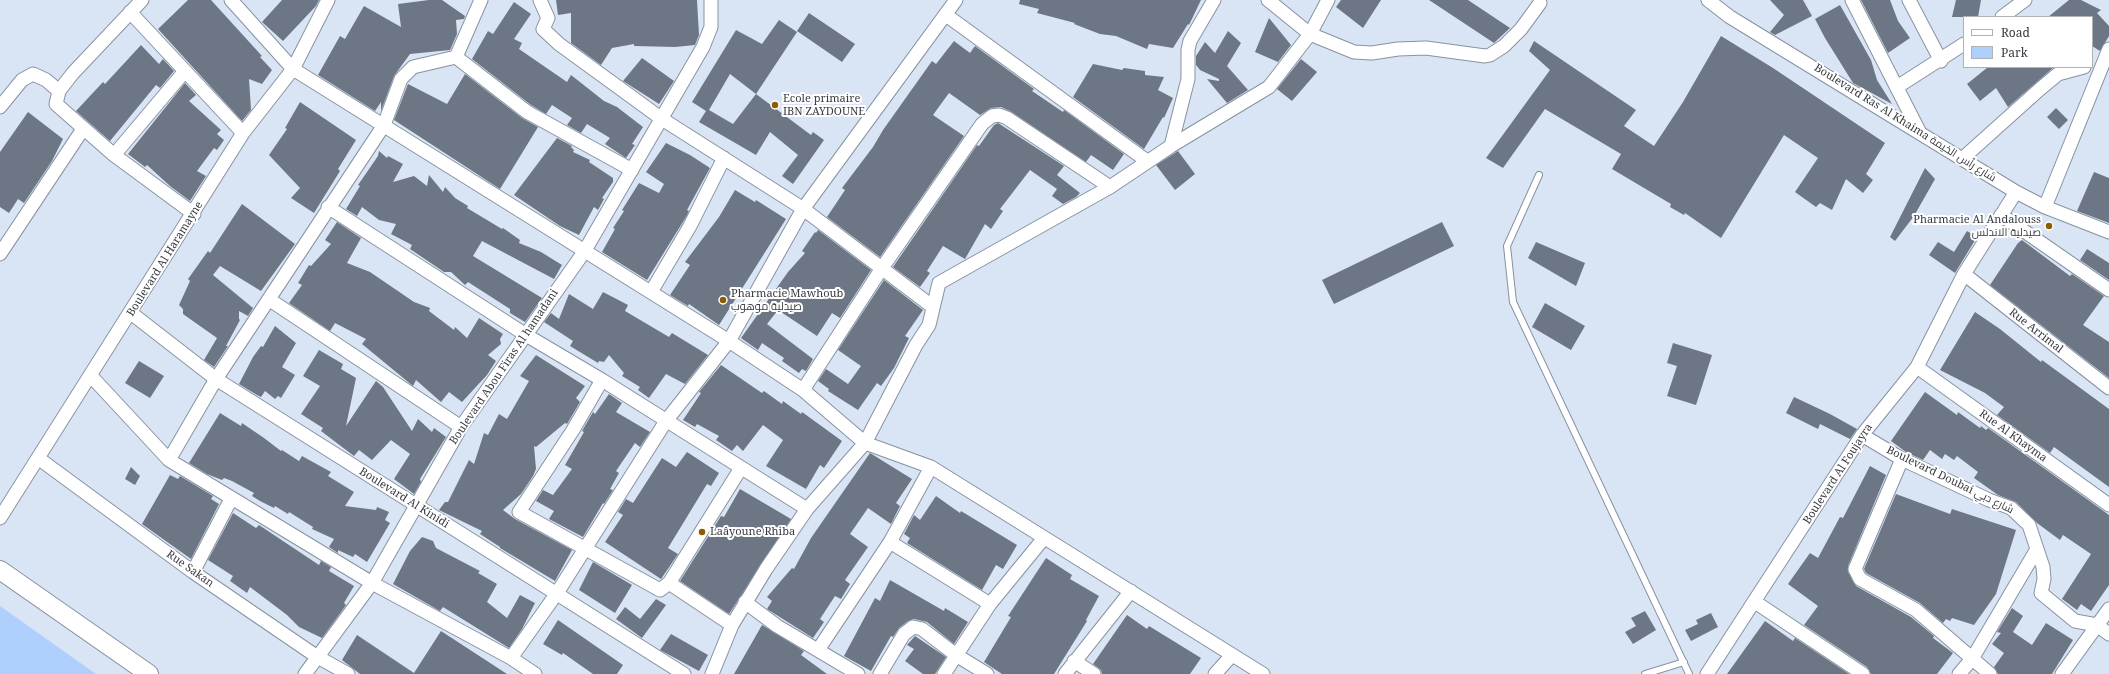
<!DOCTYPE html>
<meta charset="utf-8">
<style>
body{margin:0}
#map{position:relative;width:2109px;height:674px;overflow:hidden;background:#d9e5f5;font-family:"Noto Serif",serif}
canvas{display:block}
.legend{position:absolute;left:1963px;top:16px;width:130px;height:52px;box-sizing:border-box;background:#fff;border:1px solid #afb1b3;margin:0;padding:5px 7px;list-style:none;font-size:12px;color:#373b41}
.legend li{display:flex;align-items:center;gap:8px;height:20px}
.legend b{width:20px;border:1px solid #afb1b3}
</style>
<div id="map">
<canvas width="2109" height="674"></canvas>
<ul class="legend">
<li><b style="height:5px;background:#fff"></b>Road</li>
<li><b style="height:11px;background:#afd0fc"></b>Park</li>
</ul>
</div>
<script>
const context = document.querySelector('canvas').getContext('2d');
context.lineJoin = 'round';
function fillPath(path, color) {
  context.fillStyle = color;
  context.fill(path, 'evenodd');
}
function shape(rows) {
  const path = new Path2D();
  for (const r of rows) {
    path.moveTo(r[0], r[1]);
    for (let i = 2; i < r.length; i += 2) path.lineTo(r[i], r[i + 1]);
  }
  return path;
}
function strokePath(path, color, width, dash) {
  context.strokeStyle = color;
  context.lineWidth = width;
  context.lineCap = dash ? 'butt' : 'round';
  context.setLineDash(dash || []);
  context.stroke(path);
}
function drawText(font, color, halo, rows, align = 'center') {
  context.font = font + ' "Noto Serif",Cairo,serif';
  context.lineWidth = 4;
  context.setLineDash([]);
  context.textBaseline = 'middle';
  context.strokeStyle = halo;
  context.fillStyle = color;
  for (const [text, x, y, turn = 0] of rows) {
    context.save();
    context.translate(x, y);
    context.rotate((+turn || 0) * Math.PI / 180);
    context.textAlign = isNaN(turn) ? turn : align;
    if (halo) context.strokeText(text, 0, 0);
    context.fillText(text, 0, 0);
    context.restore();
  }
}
fillPath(shape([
 [0,606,96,674,0,674]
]), '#afd0fc');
fillPath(shape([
 [188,0,211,0,262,56,260,57,272,70,262,84,249,79,251,110,242,121,158,29],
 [282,0,319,0,316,6,283,41,262,22],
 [429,0,442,0,465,16,464,19,456,20,457,34,450,50,410,54,394,76,381,111,381,102,375,111,318,75,340,36,345,39,364,6,401,27,398,4],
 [556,0,697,0,699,35,695,45,675,47,634,46,634,44,612,48,601,65,571,43,571,13,558,15],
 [1020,0,1201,0,1189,25,1188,24,1173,48,1149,44,1147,49,1116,36,1100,34,1074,24,1075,23,1037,13,1039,9,1019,4],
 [1341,0,1381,0,1363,28,1336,7],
 [1429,0,1468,0,1510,28,1494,43],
 [1770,0,1803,0,1812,16,1775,35,1770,32,1784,15],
 [1861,0,1890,0,1898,21,1910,38,1888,53],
 [1956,0,1981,0,1978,17,1952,17],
 [2069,0,2081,0,2101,10,2097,13,2109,26,2109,36,2100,51,2092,46,2092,16,2048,17],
 [514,2,531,14,514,39,522,43,519,49,567,82,571,75,604,101,617,107,643,127,632,144,635,145,626,158,605,144,610,138,587,124,581,133,567,125,572,118,552,105,546,114,531,105,472,59,488,31,493,34],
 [1840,5,1871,60,1877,80,1892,104,1853,83,1825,38,1815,19],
 [809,13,855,44,842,62,797,31],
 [1269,18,1291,45,1278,62,1255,52],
 [779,20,797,32,756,94,811,135,813,132,824,140,793,184,782,176,798,155,770,132,756,155,699,122,706,111,692,102,736,30,762,44],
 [730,74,756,94,733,124,709,110],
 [1228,31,1241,43,1227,66,1248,90,1227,103,1207,79,1219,81,1219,79,1200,70,1196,65,1196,56,1205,42,1215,53],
 [1721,36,1773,68,1885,143,1866,174,1873,180,1863,193,1846,179,1832,210,1820,203,1816,207,1795,192,1818,158,1784,135,1721,238,1685,213,1684,215,1670,207,1671,204,1612,169,1621,154,1545,109,1503,168,1486,158,1550,70,1529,51,1534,41,1636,110,1624,126,1654,146,1683,102],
 [954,41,970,53,975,46,1034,89,1032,91,1063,112,1064,110,1124,154,1113,170,1091,155,1086,162,1010,111,1001,107,991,108,980,115,949,93,933,115,964,136,880,257,827,217,845,190,842,188,873,147,883,130,932,61,936,64],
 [141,45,159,64,163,59,174,71,160,88,156,85,110,141,76,111,103,82,105,84],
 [642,58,674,81,659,104,623,81],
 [1301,59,1317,72,1292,101,1277,89],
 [1093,64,1122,70,1124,68,1145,71,1145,75,1164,77,1158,90,1173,98,1164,118,1163,117,1144,149,1073,97],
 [1988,67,2054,67,2008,107,1996,88,1980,101,1967,84],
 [465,74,522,118,538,127,500,189,394,120,408,84,447,104],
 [185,83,196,95,189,101,221,130,217,134,224,140,217,150,214,148,197,171,206,176,190,201,170,186,147,165,145,167,128,154],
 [300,102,356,140,338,169,340,171,314,213,291,198,300,188,269,155,287,129,285,128],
 [2056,108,2068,120,2059,129,2047,117],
 [28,112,63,139,52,161,24,203,18,199,9,213,0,207,0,152],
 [998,123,1064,166,1057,175,1080,193,1076,197,1063,204,1052,196,1057,189,1030,170,1000,209,1003,211,991,229,985,224,965,259,943,246,927,271,930,273,920,287,893,267,977,145,979,146,994,125],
 [557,138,572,146,571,147,574,150,573,152,590,160,589,162,613,178,613,182,602,198,604,199,598,210,594,207,579,235,560,226,514,195],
 [666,143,690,155,710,168,687,210,689,211,686,217,647,280,602,252,615,229,613,228,624,211,622,210,639,183,659,193,664,184,646,172],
 [379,151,387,158,388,156,403,164,393,182,414,176,427,186,429,175,443,192,445,187,455,198,468,206,467,208,502,229,503,228,520,240,519,243,541,252,562,265,554,279,482,241,473,256,542,298,525,322,510,313,510,309,468,282,465,285,451,272,444,272,410,249,412,245,391,234,396,224,379,220,362,207,357,216,346,209,360,186,358,185,378,156],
 [1178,151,1195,174,1175,190,1156,165],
 [1925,168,1935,179,1914,216,1895,241,1890,237],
 [2094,172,2109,178,2109,223,2077,211],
 [735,190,755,202,756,200,786,219,719,325,689,304,688,306,670,295,690,265,685,262,719,217],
 [242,204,295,244,261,291,220,266,213,275,253,308,248,316,239,311,239,319,240,320,226,346,228,346,214,367,204,360,217,338,183,314,183,309,179,305,190,281,188,279,208,251,210,253],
 [337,222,361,238,347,263,370,272,414,302,430,308,429,311,454,330,455,327,467,338,479,318,503,334,500,339,501,344,488,355,496,361,487,375,462,402,449,392,441,402,416,380,413,386,362,344,366,339,335,323,330,331,289,303,302,285,298,283,309,265,311,266,331,244,325,240],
 [1442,222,1454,246,1334,304,1322,280],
 [818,230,871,270,840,318,832,313,817,336,778,310,767,324,813,359,806,371,802,369,799,373,782,361,784,358,762,343,758,350,741,338,788,272,805,253,802,251,815,232,816,233],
 [1967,231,1977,237,1955,273,1929,255,1938,242,1954,252],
 [2022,240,2070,276,2072,274,2104,296,2083,325,2109,342,2109,378,1990,285,2018,243],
 [1536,242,1585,263,1576,286,1528,258],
 [2087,249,2109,263,2109,280,2080,260],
 [884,280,923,310,905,336,909,338,894,368,881,386,877,383,858,410,828,391,829,389,818,381,826,369,848,384,861,366,838,350],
 [603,292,628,305,625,311,669,337,672,333,708,355,685,384,666,374,649,398,638,390,640,387,622,376,624,373,609,355,604,362,599,361,598,363,570,346,573,341,544,322,551,313,559,319,569,294,593,309],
 [1545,303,1585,326,1571,350,1532,327],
 [1975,312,2000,329,2041,362,2042,360,2109,409,2109,487,2054,447,2050,453,1997,415,2004,407,1985,393,1940,370],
 [275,326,296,343,282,367,295,375,281,398,278,396,275,399,265,391,261,397,257,395,239,384,253,357,261,346,263,347],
 [1673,343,1712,355,1696,405,1667,396,1677,366,1667,363],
 [319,350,343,364,341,369,356,378,346,426,376,381,383,387,412,431,418,419,432,432,434,428,446,437,420,479,421,482,414,494,394,479,410,454,391,440,372,460,359,450,354,456,321,431,323,428,301,414,320,386,303,376],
 [536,355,585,386,576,398,580,402,567,424,565,423,536,447,534,446,536,469,533,476,521,494,503,510,515,519,572,550,555,581,500,548,500,547,480,534,482,531,439,510,445,502,448,502,469,460,474,464,484,433,488,435,499,414,507,419,529,381,520,376],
 [139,361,164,376,150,398,125,383],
 [721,365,762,393,764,391,782,404,783,401,801,414,802,412,842,441,824,468,820,465,806,489,766,466,783,440,763,425,743,451,737,445,732,451,716,440,719,436,697,424,695,427,683,420,701,393,699,392],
 [1925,392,1957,415,1958,412,1980,428,1981,426,1986,430,1988,428,2109,515,2109,585,2091,611,2081,604,2077,610,2062,599,2091,554,2063,535,2060,540,2037,523,2016,502,1998,495,1974,478,1978,472,1957,456,1954,460,1945,454,1942,459,1930,450,1923,460,1906,452,1891,441],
 [609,394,622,403,616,412,650,432,640,447,635,443,616,471,619,473,610,489,613,490,604,504,603,503,583,537,549,519,554,511,536,501,543,490,553,495,572,469,565,465,584,432,582,431,593,412,595,414],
 [1794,397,1830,414,1857,429,1850,439,1820,424,1818,429,1786,413],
 [220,413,241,426,242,423,264,438,281,451,282,450,299,461,302,456,331,472,328,476,354,492,345,506,376,510,377,507,389,512,385,520,390,523,367,562,355,554,353,557,338,550,338,553,329,547,334,539,312,529,313,527,289,512,288,514,275,506,274,508,260,501,252,496,254,493,232,481,224,478,222,480,207,474,189,463],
 [687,452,719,473,711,486,707,484,668,548,678,554,661,579,605,542,623,515,618,512,626,499,633,503,662,458,676,467],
 [870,453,912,479,896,503,900,506,891,524,868,508,850,534,868,547,845,580,850,584,841,599,835,596,820,619,824,622,813,638,767,609,772,601,767,597,792,568,794,569,811,538],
 [1870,466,1886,475,1848,566,1848,572,1856,586,1911,617,1934,636,1933,638,1953,653,1937,674,1871,674,1867,667,1804,625,1818,606,1788,584,1810,553,1818,558,1840,517,1843,518],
 [131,467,140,476,135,485,125,479],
 [170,475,178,479,180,476,213,496,211,499,219,504,191,559,142,524],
 [740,489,791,519,729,614,680,581,721,516,724,517],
 [1896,494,1950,514,1952,509,2016,530,1996,594,1974,625,1952,618,1950,621,1946,619,1943,623,1920,603,1866,573,1864,569],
 [936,496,960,513,961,511,1017,545,1003,569,996,565,982,590,907,543,910,538,904,534,914,515,920,520],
 [233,513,256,528,259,525,319,565,321,561,331,567,329,571,354,586,344,603,346,605,322,638,299,627,287,615,250,587,247,593,230,581,233,576,208,560],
 [422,537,433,541,436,548,480,571,478,573,497,584,487,602,507,618,520,595,535,603,522,629,509,648,443,607,440,611,393,584,410,551],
 [1046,558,1072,575,1070,579,1099,596,1086,620,1087,621,1054,674,1002,674,984,662,1011,617,1008,616],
 [593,562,632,585,615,613,579,590],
 [890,580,944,611,945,608,968,622,954,644,927,622,914,619,908,621,899,628,893,637,891,636,871,671,844,656,875,598,880,601],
 [656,599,666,605,642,638,616,619,625,607,640,619],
 [2012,608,2023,616,2013,632,2032,645,2046,623,2073,640,2052,674,1998,674,1994,667,2004,653,1992,644,2001,633,1997,632],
 [1645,611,1656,630,1633,644,1625,632,1636,626,1631,618],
 [1711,613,1718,627,1691,641,1685,630,1698,624,1696,620],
 [1127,615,1147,629,1149,626,1201,658,1190,674,1102,674,1101,670,1093,664],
 [558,620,623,665,617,674,593,674,563,653,562,655,543,644],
 [1765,621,1793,641,1795,638,1849,674,1727,674],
 [762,625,804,651,801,655,827,674,734,674],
 [441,631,507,674,360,674,342,660,357,635,414,673],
 [671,634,708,655,699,671,660,650],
 [915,636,946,657,935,674,923,674,905,661,914,649,907,645]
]), '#6c7684');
const lane = shape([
 [1539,175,1507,246,1513,302,1689,674],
 [1645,674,1684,662]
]);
const street = shape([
 [142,0,73,73,59,91,56,104,114,155,194,214],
 [231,0,293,69,729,341,803,390,865,443,931,467,1263,674],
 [540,0,548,18,543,29,559,44,662,119,802,208,933,307],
 [1268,0,1310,34,1354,52,1372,53,1398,49,1426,48,1485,56,1490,55,1504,46,1521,29,1540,3],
 [1708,0,1730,17,2016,192,2045,207,2109,232],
 [1852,0,1919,131],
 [1909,0,1941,61],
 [130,12,243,133],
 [946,15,1147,161],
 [2002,17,2025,0],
 [456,57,527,112,632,170],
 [1897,87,1964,44],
 [0,107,22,80,33,74,46,80,59,91],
 [1171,146,1188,79,1188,50,1190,41,1214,0],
 [114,155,185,71],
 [1963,158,2040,89,2058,74,2084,67],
 [328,207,526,335,602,380,807,509],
 [2045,207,2109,49],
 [2001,215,2109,290],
 [0,254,83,129],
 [1964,274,2109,388],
 [651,292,690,226,724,158],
 [270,300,461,427],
 [131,313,216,379,684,674],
 [1917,367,2109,505],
 [91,376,169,460,372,583,511,658,535,674],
 [602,380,573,430,519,512,660,590,669,583,676,572,741,468],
 [803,390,882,268,982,124,992,116,999,115,1007,118,1110,187],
 [1862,435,1902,459,1989,500,2011,508,2029,525,2043,567,2044,579,2041,593,2075,621,2097,625,2109,634],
 [38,458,193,572,316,656,348,674],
 [1902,459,1855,569,1860,579,1916,610,1990,674],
 [169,460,216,379,384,125,401,79,413,67,456,57,481,0],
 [0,518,243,133,293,69,328,0],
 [890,542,990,604],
 [193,572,231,499],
 [669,583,732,625],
 [745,602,777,626,858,674],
 [1755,602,1863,674],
 [818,650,890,542,931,467],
 [511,658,557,593,666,421,729,341,803,209,956,0],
 [1074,661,1094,674],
 [305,674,372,583,461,427,584,252,703,47,711,27,711,0],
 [712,674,732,625,766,569,807,509,865,443,916,345,929,325,939,283,1110,187,1171,146,1269,87,1310,34,1328,0],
 [880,674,904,634,913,627,922,629,956,655,987,674],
 [944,674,990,604,1044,538],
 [1065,674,1131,591],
 [1215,674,1232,655],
 [1707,674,1862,435,1917,367,1964,274,2016,192],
 [1959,674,1972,659,2037,549],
 [2062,674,2109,609]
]);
const secondary = shape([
 [0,570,149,674]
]);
strokePath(lane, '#8892a1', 8);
strokePath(street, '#8892a1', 15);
strokePath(secondary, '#8892a1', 20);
strokePath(lane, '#fff', 6);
strokePath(street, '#fff', 13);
strokePath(secondary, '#fff', 18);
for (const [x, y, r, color] of [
 [775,105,4,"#8a5d00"],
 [2049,226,4,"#8a5d00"],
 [723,300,4,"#8a5d00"],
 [702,532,4,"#8a5d00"]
]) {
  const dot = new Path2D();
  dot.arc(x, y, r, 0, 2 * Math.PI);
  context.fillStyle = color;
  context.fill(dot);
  strokePath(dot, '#fff', 1.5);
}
drawText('11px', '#373b41', '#fff', [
 ["Ecole primaire",783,99],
 ["IBN ZAYDOUNE",783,112],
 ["Pharmacie Al Andalouss",2041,220,"right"],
 ["صيدلية الاندلس",2041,233,"right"],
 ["Pharmacie Mawhoub",731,294],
 ["صيدلية موهوب",731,307],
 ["Laâyoune Rhiba",710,532]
], 'left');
drawText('11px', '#373b41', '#fff', [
 ["Boulevard Ras Al Khaima شارع رأس الخيمة",1905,123,32],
 ["Boulevard Al Haramayne",165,259,-58],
 ["Rue Arrimal",2036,331,38],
 ["Boulevard Abou Firas Al hamadani",504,367,-56],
 ["Rue Al Khayma",2013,436,36],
 ["Boulevard Al Foujayra",1838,474,-57],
 ["Boulevard Doubai شارع دبي",1950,480,26],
 ["Boulevard Al Kinidi",404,498,32],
 ["Rue Sakan",190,569,35]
]);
</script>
